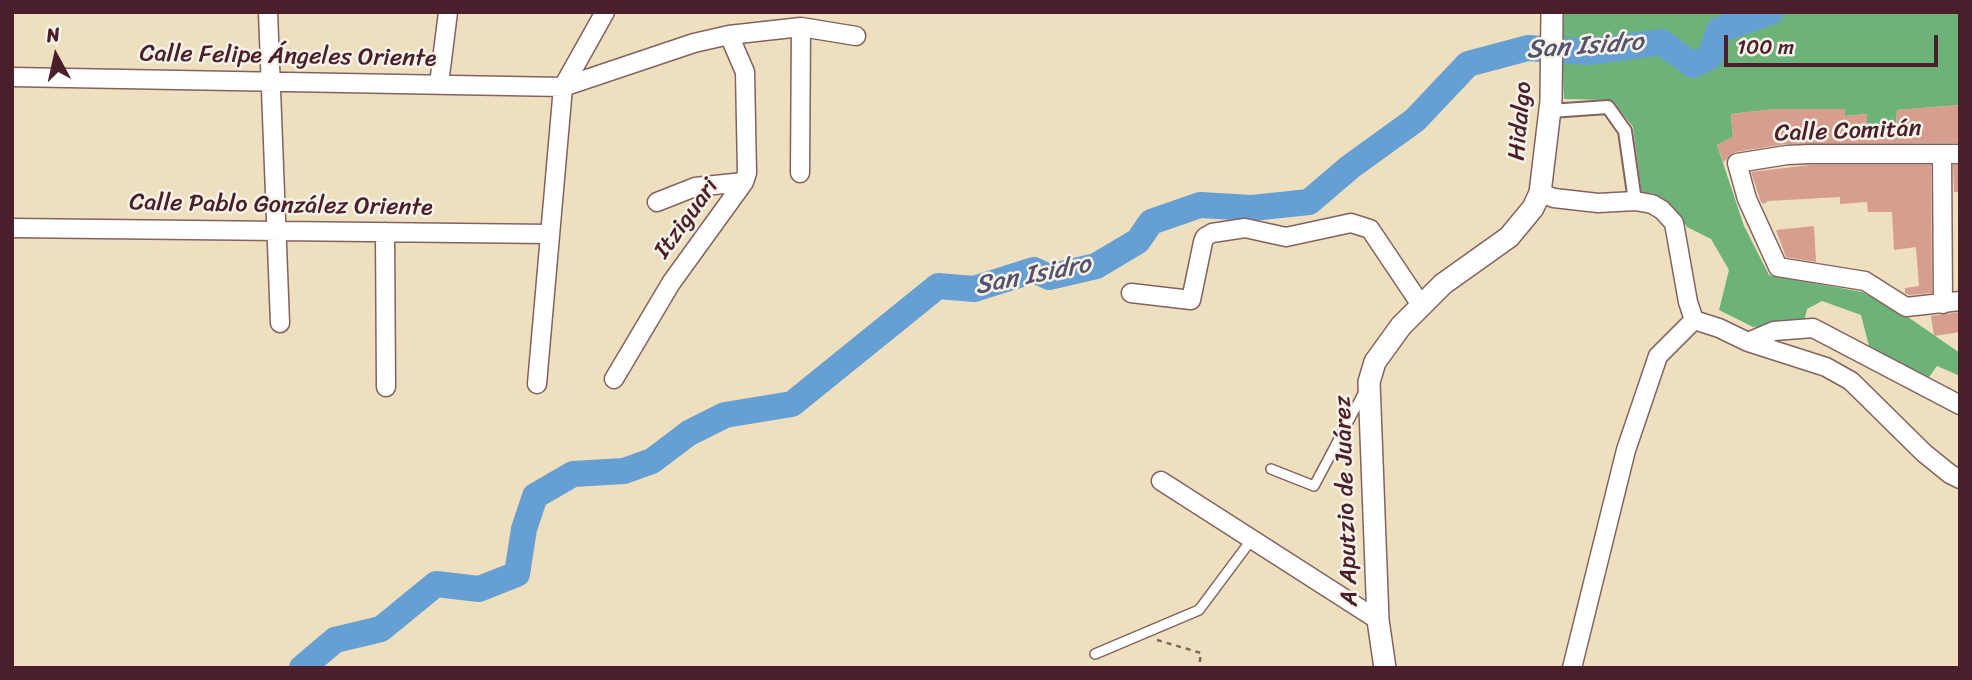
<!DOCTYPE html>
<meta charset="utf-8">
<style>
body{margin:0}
#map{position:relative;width:1972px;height:680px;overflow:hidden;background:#eedfbf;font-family:Sriracha,sans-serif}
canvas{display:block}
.frame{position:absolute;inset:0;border:14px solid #4a1f2b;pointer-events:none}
.north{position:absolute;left:21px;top:21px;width:70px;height:70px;-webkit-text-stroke:5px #f7f3e8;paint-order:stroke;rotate:352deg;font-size:19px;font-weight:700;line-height:28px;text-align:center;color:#4a1f2b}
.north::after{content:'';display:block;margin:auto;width:24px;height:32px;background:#4a1f2b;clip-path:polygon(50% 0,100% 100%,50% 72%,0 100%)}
.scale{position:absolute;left:1724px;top:35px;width:214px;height:32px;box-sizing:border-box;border:4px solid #4a1f2b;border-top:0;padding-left:9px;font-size:21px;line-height:24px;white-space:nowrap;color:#4a1f2b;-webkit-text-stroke:5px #f7f3e8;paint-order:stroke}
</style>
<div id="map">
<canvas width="1972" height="680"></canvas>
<div class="frame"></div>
<div class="north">N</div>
<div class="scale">100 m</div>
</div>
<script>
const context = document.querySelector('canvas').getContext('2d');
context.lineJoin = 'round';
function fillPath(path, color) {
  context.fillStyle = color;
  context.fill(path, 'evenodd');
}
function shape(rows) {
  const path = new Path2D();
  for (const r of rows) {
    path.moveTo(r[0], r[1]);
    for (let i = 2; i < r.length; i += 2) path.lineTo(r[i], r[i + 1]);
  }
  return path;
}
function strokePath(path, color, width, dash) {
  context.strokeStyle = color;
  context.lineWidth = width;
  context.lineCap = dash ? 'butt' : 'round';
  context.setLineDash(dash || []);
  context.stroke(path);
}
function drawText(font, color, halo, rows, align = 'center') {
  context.font = font + ' Sriracha,sans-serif';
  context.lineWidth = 5;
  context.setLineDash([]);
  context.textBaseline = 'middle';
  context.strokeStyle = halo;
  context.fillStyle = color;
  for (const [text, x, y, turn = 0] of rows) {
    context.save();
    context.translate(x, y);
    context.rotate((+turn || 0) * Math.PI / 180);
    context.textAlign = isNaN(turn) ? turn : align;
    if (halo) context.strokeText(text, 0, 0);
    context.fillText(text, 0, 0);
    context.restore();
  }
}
fillPath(shape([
 [1559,12,1960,12,1960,105,1897,110,1896,124,1867,124,1867,114,1845,116,1845,110,1775,109,1731,114,1733,137,1717,145,1744,226,1769,275,1862,292,1902,313,1960,353,1960,376,1937,366,1927,380,1870,350,1861,315,1822,301,1807,309,1804,323,1753,327,1719,310,1729,270,1711,239,1687,227,1673,207,1652,193,1642,195,1633,127,1612,100,1564,99]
]), '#6db379');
strokePath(shape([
 [302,668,335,640,381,629,436,584,479,589,517,574,524,529,535,496,573,474,624,471,652,461,689,433,725,415,792,404,938,286,974,289,1034,270,1049,277,1096,266,1138,241,1151,222,1200,205,1252,208,1309,202,1350,167,1415,120,1468,64,1528,48,1589,52,1661,42,1693,65,1710,57,1719,30,1771,12]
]), '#659fd4', 26);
fillPath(shape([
 [1960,105,1960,143,1786,144,1735,152,1723,162,1717,145,1733,137,1731,114,1775,109,1845,109,1845,116,1867,114,1867,124,1896,124,1897,110],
 [1810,165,1931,165,1932,293,1909,295,1905,293,1905,288,1919,286,1916,247,1894,250,1892,212,1868,212,1867,202,1840,204,1840,197,1768,201,1764,204,1761,202,1751,172],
 [1953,165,1960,165,1960,192,1954,192],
 [1814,226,1816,262,1786,257,1776,230],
 [1960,312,1960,332,1934,336,1931,316]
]), '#d79d8f');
const service = shape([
 [1271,469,1314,486,1365,390],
 [1095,654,1199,610,1252,539]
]);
const pedestrian = shape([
 [1550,111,1608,107,1625,131,1635,201]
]);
const minor = shape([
 [268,12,280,323],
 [12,77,563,87,694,43,729,35,801,27,856,36],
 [439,84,448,12],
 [1942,154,1943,304],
 [1960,154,1810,154,1787,155,1737,163,1747,199,1778,267,1865,281,1906,307,1960,301],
 [800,173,801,27],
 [1540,193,1554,198,1598,203,1635,201,1652,204,1662,210,1674,223,1688,302,1694,320,1719,328,1748,342,1826,367,1851,381,1924,453,1950,474,1960,479],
 [657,202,695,187,744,182],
 [12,228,549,234],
 [385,232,386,387],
 [1131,293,1191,300,1203,242,1205,237,1212,233,1245,228,1286,237,1351,223,1370,229,1421,305],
 [1748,342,1774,331,1813,328,1960,405],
 [614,379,671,283,744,182,747,173,745,72,729,35],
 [537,384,563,87,605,12],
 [1161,481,1378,620],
 [1572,668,1626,450,1658,356,1694,320]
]);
const tertiary = shape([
 [1385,668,1378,620,1369,382,1375,362,1401,326,1443,284,1509,237,1533,208,1540,193,1551,101,1552,12]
]);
strokePath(service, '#83625f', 12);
strokePath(pedestrian, '#83625f', 16);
strokePath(minor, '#83625f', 21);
strokePath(tertiary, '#83625f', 24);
strokePath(shape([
 [1157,640,1201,653,1199,668]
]), '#83625f', 2.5, [5, 5]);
strokePath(service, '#fff', 9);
strokePath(pedestrian, '#fff', 12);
strokePath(minor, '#fff', 18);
strokePath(tertiary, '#fff', 21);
drawText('24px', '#4a1f2b', '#f7f3e8', [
 ["Calle Felipe Ángeles Oriente",288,57,1],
 ["Hidalgo",1521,121,-85],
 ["Calle Comitán",1848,132,-2],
 ["Calle Pablo González Oriente",281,206,1],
 ["Itziguari",687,219,-54],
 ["A Aputzio de Juárez",1347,501,-92]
]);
drawText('italic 26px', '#55526f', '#f7f3e8', [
 ["San Isidro",1585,47,-4],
 ["San Isidro",1033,276,-11]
]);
</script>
